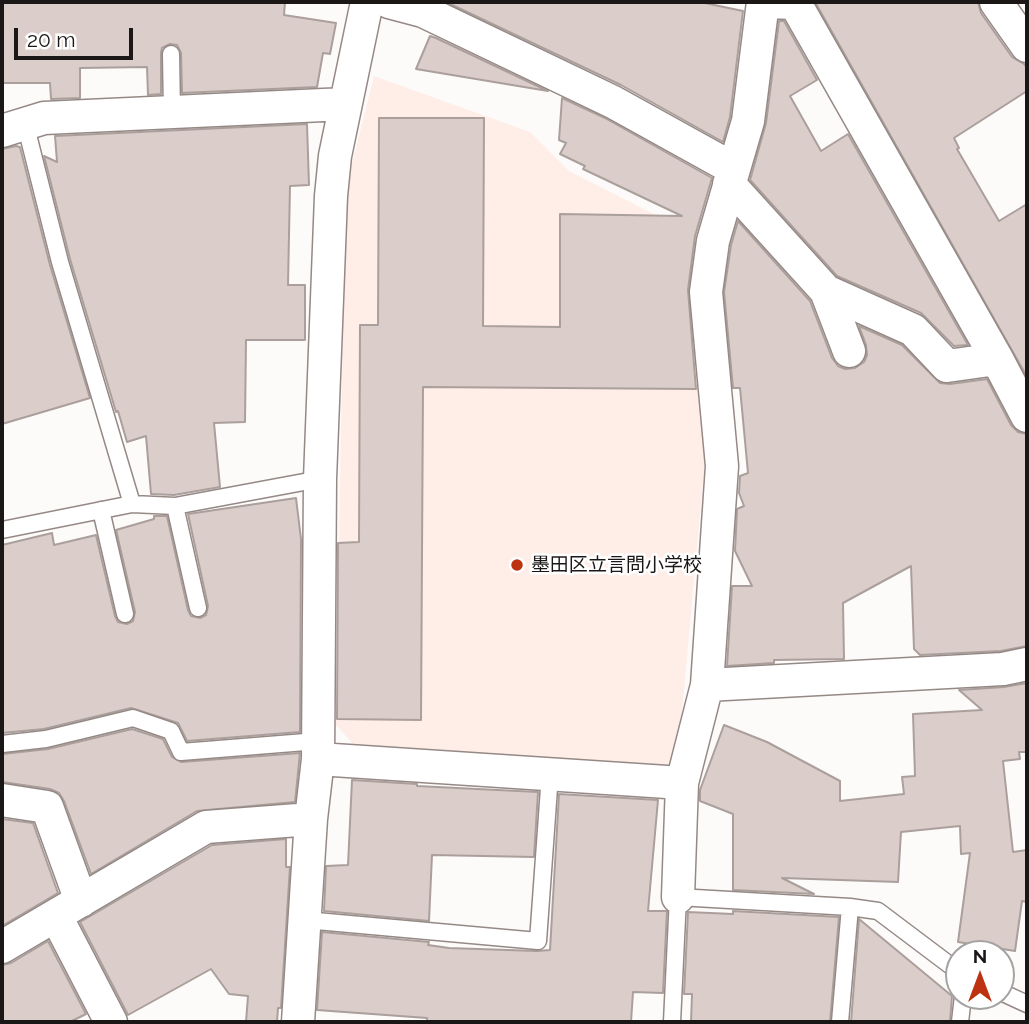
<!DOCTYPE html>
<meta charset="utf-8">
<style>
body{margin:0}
#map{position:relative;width:1029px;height:1024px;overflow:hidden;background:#fdfbfa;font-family:Raleway,sans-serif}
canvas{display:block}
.frame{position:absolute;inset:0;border:4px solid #1b1716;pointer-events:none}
.north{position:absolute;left:945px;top:940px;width:70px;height:70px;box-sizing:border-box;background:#fff;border:2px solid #a4a2a2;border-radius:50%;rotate:0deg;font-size:19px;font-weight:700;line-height:28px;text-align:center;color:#1b1716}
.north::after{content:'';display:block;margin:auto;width:24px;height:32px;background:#bd3211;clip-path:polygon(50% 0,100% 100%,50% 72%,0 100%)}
.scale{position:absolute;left:14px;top:28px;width:119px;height:32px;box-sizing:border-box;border:4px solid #1b1716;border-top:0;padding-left:9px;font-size:21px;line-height:24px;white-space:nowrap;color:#1b1716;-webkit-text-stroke:5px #fff;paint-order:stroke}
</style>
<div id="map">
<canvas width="1029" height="1024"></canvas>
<div class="frame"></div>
<div class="north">N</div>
<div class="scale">20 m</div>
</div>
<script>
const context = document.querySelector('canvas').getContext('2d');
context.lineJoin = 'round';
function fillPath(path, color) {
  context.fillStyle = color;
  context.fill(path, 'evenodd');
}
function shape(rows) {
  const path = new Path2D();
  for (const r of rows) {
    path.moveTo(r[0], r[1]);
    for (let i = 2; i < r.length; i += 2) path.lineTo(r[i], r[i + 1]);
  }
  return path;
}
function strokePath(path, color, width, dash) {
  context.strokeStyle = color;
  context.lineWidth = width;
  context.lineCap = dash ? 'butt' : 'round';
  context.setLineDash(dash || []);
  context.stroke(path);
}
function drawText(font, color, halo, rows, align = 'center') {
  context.font = font + ' Raleway,"Noto Sans JP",sans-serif';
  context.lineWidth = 5;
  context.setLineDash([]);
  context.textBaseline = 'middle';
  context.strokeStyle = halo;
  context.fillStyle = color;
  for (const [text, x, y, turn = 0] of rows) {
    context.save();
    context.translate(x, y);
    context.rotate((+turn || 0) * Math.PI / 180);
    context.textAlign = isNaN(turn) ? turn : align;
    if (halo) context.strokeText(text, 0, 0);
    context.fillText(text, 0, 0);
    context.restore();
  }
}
fillPath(shape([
 [374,76,530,132,569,171,699,237,710,405,678,756,663,768,354,745,336,725,345,192]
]), '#ffede8');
const building = shape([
 [2,2,285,2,284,15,336,23,330,54,323,53,317,87,182,93,181,53,177,45,170,44,162,48,161,53,161,94,148,95,147,67,80,68,80,98,51,99,50,83,2,83,2,2],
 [446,2,700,2,743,11,730,117,723,142,621,85,446,2],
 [815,2,978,2,981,13,1012,57,1024,64,1027,68,1027,91,954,138,959,148,957,149,999,221,1027,204,1027,377,815,2],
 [779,21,784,21,817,80,790,96,821,151,848,134,968,345,954,346,921,313,837,276,750,180,766,123,779,21],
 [430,36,436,38,548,91,416,69,430,36],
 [562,98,605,118,712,178,695,236,688,290,696,389,423,387,421,720,337,719,338,543,359,542,360,325,378,325,379,118,484,118,483,326,560,327,560,214,682,216,583,169,585,166,560,154,566,143,559,140,562,98],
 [307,124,309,185,290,186,288,285,305,285,305,340,246,340,245,422,214,423,220,487,174,495,151,494,146,436,127,442,118,411,116,412,70,259,44,156,57,162,55,136,307,124],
 [16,146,20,147,50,265,90,398,2,424,2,149,16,146],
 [738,221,810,301,832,358,838,366,845,369,855,368,864,362,867,355,866,345,859,326,902,345,940,383,950,384,987,379,1011,425,1018,432,1027,434,1027,646,1001,651,920,655,914,649,911,566,843,603,844,659,774,660,774,663,727,666,732,586,752,586,735,551,737,509,744,506,739,493,740,476,748,473,740,388,733,388,724,292,731,245,738,221],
 [296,498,301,539,300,732,187,741,178,723,131,708,44,729,2,733,2,545,52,533,54,545,96,535,115,616,118,622,127,624,133,621,135,612,116,530,154,519,154,516,167,516,188,610,191,616,200,618,206,615,208,606,188,514,296,498],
 [1027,683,1027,752,1019,752,1020,759,1003,761,1013,852,1027,850,1027,902,1022,901,1015,951,958,942,970,853,961,854,960,826,901,832,898,882,782,878,814,894,733,890,733,814,700,801,700,790,724,725,767,742,840,781,840,801,904,794,902,777,915,776,913,714,982,710,959,690,1004,687,1027,683],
 [132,729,163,739,172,757,181,762,300,753,295,802,197,811,91,874,64,801,59,793,50,789,2,782,2,754,48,749,132,729],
 [352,780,417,784,417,786,538,792,534,857,432,855,429,921,324,911,326,866,348,865,352,780],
 [559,794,658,800,648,911,667,911,663,993,633,992,631,1022,427,1022,427,1018,317,1010,322,932,429,942,428,945,449,948,537,951,550,950,559,794],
 [2,819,33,823,58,893,2,926,2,819],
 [286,839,286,867,290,867,281,1008,278,1008,277,1022,246,1022,248,996,229,994,211,969,128,1015,80,922,212,845,286,839],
 [733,911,839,917,830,1022,691,1022,692,994,684,994,688,912,733,914,733,911],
 [859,919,952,996,950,1022,851,1022,859,919],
 [48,941,86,1014,70,1022,2,1022,2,965,11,963,48,941]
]);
fillPath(building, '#dacdca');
strokePath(building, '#ab9f9c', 2);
const lane = shape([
 [171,54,172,112],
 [25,123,60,262,132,504],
 [175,506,198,608],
 [101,510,125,614],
 [2,530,132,504,175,506,320,479],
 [2,744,46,739,133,718,171,731,181,752,318,741],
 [850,907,878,911,959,972],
 [305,920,538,941,550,774],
 [1001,992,1027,1004],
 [672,1022,678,897,850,907,840,1022],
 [960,1022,963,996]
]);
const street = shape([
 [389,2,423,11,613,102,734,169],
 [766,2,795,3,997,359,1027,416],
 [996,2,1027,46],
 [2,131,44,118,345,104],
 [729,184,826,291,913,330,947,366,997,359],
 [826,291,849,351],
 [707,685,722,466,706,292,713,241,748,121,763,2],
 [318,759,682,783,707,685,1003,669,1027,664],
 [2,800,47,807,81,901],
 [678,897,682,783],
 [56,916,111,1022],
 [2,947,206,827,311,819],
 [298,1022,311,819,318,759,320,479,331,196,335,156,367,2]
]);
strokePath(lane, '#958986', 19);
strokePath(street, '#958986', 35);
strokePath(lane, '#fff', 16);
strokePath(street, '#fff', 32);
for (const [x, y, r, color] of [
 [517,565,7,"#bd3211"]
]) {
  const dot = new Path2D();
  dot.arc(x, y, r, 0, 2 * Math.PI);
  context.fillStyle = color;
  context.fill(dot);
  strokePath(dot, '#fff', 2.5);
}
drawText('19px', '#1b1716', '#fff', [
 ["墨田区立言問小学校",531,565]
], 'left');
</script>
